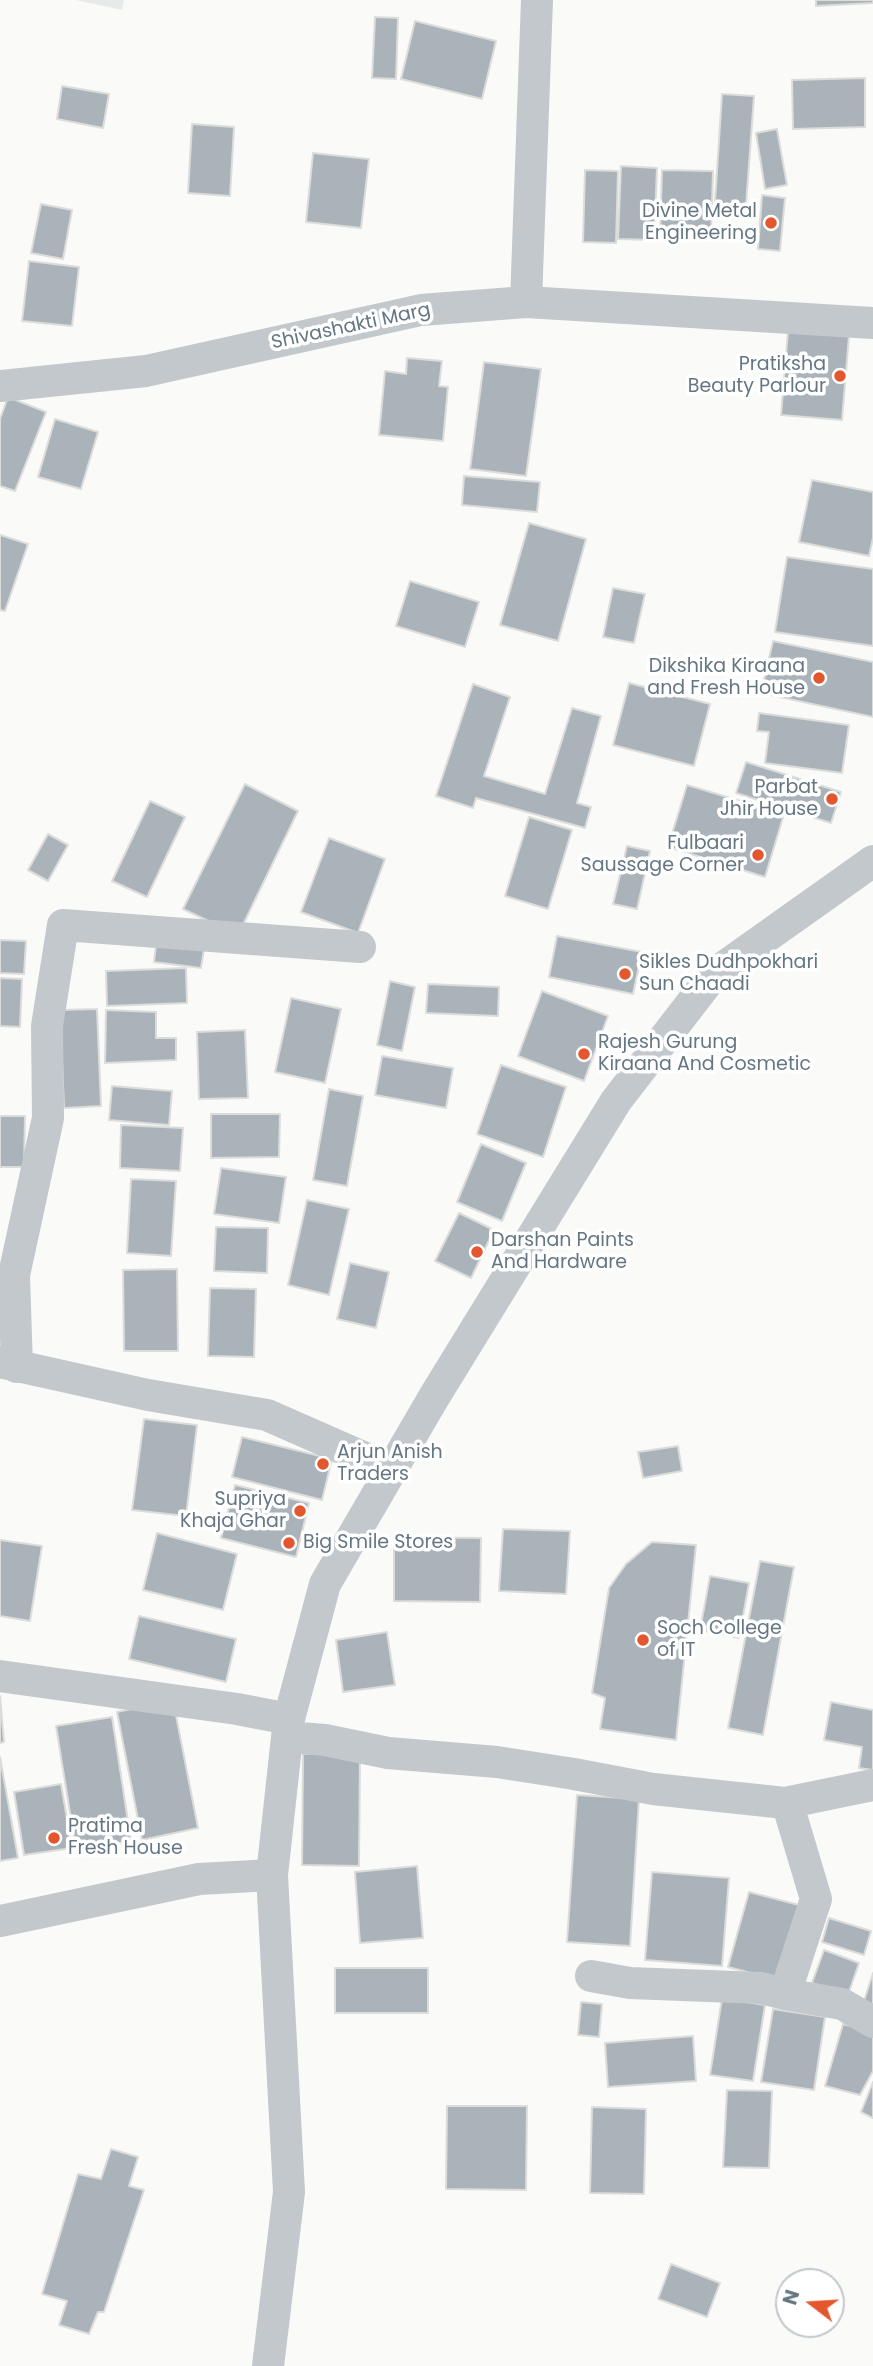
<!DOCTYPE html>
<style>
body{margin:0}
#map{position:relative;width:873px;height:2366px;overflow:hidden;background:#fafaf8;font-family:Poppins,sans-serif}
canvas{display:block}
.north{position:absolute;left:775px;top:2268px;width:70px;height:70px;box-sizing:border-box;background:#fff;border:2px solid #c1c8cd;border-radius:50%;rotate:287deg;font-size:19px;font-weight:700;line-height:28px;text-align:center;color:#657683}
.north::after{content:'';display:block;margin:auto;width:24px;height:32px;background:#e4572e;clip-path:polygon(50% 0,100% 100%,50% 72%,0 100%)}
</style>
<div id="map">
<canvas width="873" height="2366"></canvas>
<div class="north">N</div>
</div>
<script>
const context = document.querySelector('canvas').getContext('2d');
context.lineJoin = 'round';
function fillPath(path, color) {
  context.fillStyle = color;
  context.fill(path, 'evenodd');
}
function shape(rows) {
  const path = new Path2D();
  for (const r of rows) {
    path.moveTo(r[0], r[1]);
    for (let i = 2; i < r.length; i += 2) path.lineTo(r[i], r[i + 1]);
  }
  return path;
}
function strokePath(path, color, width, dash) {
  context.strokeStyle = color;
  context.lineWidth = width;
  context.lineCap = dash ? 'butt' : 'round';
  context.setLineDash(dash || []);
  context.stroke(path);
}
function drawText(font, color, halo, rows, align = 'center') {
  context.font = font + ' Poppins,sans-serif';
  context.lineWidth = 7;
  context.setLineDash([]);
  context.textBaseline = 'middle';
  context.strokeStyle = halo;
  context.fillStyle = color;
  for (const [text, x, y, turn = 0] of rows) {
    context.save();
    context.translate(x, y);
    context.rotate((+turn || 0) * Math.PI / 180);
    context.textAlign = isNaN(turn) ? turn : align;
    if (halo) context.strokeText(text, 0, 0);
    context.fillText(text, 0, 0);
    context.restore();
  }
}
fillPath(shape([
 [76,0,124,0,122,10]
]), '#e8e9e9');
const building = shape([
 [816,0,873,0,873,3,816,6,816,0],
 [375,17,398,18,396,79,372,78,375,17],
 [415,21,496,41,482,99,401,79,415,21],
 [865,78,865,127,793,129,792,80,865,78],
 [62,86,109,94,103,128,57,119,62,86],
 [722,94,754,96,745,219,714,217,722,94],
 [192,124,234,127,230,196,188,193,192,124],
 [777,129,787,185,765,189,756,133,777,129],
 [313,153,369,159,361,228,306,222,313,153],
 [621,166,657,168,654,240,618,239,621,166],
 [585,170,618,171,616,243,583,242,585,170],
 [662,170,713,171,711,236,660,236,662,170],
 [762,195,785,198,780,251,758,249,762,195],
 [41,204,72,210,63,259,31,253,41,204],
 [29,261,79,267,72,326,22,321,29,261],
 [788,331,849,336,842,420,781,415,788,331],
 [407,358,442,361,439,386,448,387,443,441,379,435,385,371,406,374,407,358],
 [484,362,541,369,526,476,470,469,484,362],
 [8,397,46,412,15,491,0,486,0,419,8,397],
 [55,419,98,432,81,489,38,477,55,419],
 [464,476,540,482,537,512,462,505,464,476],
 [812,480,873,492,873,538,869,556,799,542,812,480],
 [529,523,586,539,558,641,500,625,529,523],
 [0,535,28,544,5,611,0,610,0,535],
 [787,557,873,569,873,646,775,632,787,557],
 [410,581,479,602,465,647,396,626,410,581],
 [613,588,645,594,634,643,603,637,613,588],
 [773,641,873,662,873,717,761,693,773,641],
 [629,683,710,704,694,766,613,745,629,683],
 [473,684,510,697,484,776,545,794,572,708,601,716,577,803,591,807,585,828,476,798,473,808,436,796,473,684],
 [759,713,849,725,842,773,765,763,769,732,757,731,759,713],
 [746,762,841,792,831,823,736,793,746,762],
 [245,784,298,811,238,935,183,909,245,784],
 [687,785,784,814,765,877,668,847,687,785],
 [150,801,185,817,147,897,112,881,150,801],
 [529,817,572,830,548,909,505,896,529,817],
 [48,834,68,845,48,881,28,870,48,834],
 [329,838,385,859,358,933,301,912,329,838],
 [627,846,650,851,637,909,613,904,627,846],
 [157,936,205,943,201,968,154,962,157,936],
 [557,936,642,952,633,994,549,977,557,936],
 [0,940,26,941,24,974,0,973,0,940],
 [186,968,187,1003,107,1006,106,971,186,968],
 [0,978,22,979,20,1027,0,1026,0,978],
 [390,981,415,987,402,1051,377,1045,390,981],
 [428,984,499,987,498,1016,426,1013,428,984],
 [542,991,608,1016,584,1081,518,1056,542,991],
 [291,998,341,1009,325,1083,275,1072,291,998],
 [97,1009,101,1106,64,1108,60,1010,97,1009],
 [106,1010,156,1012,156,1038,176,1038,176,1060,105,1063,106,1010],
 [245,1030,248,1098,199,1099,197,1032,245,1030],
 [382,1056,453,1068,446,1108,375,1095,382,1056],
 [501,1065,566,1087,543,1157,477,1134,501,1065],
 [112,1086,172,1091,169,1125,109,1120,112,1086],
 [329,1089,363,1096,347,1186,313,1180,329,1089],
 [211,1114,280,1114,279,1157,211,1158,211,1114],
 [0,1116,25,1116,24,1167,0,1167,0,1116],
 [121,1125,183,1128,180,1171,120,1168,121,1125],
 [481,1144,526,1163,502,1221,457,1202,481,1144],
 [221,1168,286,1177,279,1223,214,1214,221,1168],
 [131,1179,176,1181,171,1256,127,1253,131,1179],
 [307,1200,349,1209,329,1295,288,1285,307,1200],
 [459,1213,494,1230,471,1278,435,1261,459,1213],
 [216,1227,268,1228,267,1273,214,1271,216,1227],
 [350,1263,389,1272,376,1328,337,1319,350,1263],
 [177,1269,178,1351,124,1351,123,1270,177,1269],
 [210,1288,256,1289,254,1357,208,1356,210,1288],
 [144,1419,197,1425,186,1516,132,1510,144,1419],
 [242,1437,332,1459,322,1500,232,1477,242,1437],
 [678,1446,682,1471,643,1478,638,1452,678,1446],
 [235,1485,309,1503,296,1557,221,1538,235,1485],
 [503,1529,570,1531,566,1594,499,1591,503,1529],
 [157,1533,237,1554,223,1610,143,1590,157,1533],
 [394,1537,481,1538,480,1602,394,1601,394,1537],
 [0,1540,42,1546,30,1621,0,1616,0,1540],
 [652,1542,696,1545,676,1740,600,1729,605,1698,592,1693,609,1588,626,1564,652,1542],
 [760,1561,794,1567,763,1735,728,1728,760,1561],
 [710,1576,749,1583,739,1638,700,1630,710,1576],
 [139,1616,236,1639,226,1682,129,1659,139,1616],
 [387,1632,395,1685,343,1692,336,1640,387,1632],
 [0,1696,4,1742,0,1743,0,1696],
 [173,1700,198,1828,142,1840,117,1712,173,1700],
 [831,1702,873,1710,873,1770,859,1768,862,1747,824,1740,831,1702],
 [112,1717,131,1841,76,1850,56,1726,112,1717],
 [303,1754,360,1754,359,1866,302,1865,303,1754],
 [0,1757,18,1858,0,1861,0,1757],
 [61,1784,72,1848,24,1855,14,1792,61,1784],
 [577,1795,639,1799,630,1946,567,1942,577,1795],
 [417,1866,423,1938,360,1943,355,1872,417,1866],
 [652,1872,729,1878,722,1966,645,1960,652,1872],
 [749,1892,799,1905,778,1980,728,1967,749,1892],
 [829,1918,871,1931,864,1955,822,1942,829,1918],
 [824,1950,859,1963,848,1995,812,1983,824,1950],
 [335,1968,428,1968,428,2013,335,2013,335,1968],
 [873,1973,873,2008,863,2004,873,1973],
 [722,1998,765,2005,753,2081,710,2075,722,1998],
 [581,2002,602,2004,599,2037,578,2035,581,2002],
 [773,2009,825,2017,814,2090,761,2082,773,2009],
 [843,2024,873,2032,873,2071,860,2095,825,2086,843,2024],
 [693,2036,696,2081,608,2087,605,2043,693,2036],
 [873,2082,873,2118,861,2112,873,2082],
 [727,2090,772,2091,769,2168,723,2167,727,2090],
 [447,2106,527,2106,526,2190,446,2189,447,2106],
 [592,2107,646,2109,644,2194,590,2193,592,2107],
 [111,2149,138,2157,129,2186,144,2190,104,2312,98,2312,89,2334,59,2325,67,2301,42,2294,78,2174,101,2179,111,2149],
 [671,2264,720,2283,707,2317,658,2299,671,2264]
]);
fillPath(building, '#aab3b9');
strokePath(building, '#dcdcda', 2);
strokePath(shape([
 [526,302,537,0],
 [0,386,146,371,421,310,526,302,873,323],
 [0,1362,148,1395,267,1415,392,1470],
 [17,1367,14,1275,48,1118,47,1026,63,925,360,947],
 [0,1676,237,1709,289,1719],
 [287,1737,325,1740,388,1753,497,1762,574,1774,653,1789,785,1803,873,1785],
 [785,1803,790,1812,816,1899,785,1994,842,2004,873,2022],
 [0,1921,199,1879,272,1875],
 [591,1976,630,1983,761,1988,785,1994],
 [268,2366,289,2192,272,1875,289,1719,325,1584,434,1397,616,1101,714,974,873,861]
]), '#c3c8cc', 32);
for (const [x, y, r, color] of [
 [771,223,7,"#e4572e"],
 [840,376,7,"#e4572e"],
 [819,678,7,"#e4572e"],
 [832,799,7,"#e4572e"],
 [758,855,7,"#e4572e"],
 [625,974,7,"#e4572e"],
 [584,1054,7,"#e4572e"],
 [477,1252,7,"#e4572e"],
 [323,1464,7,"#e4572e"],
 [300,1511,7,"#e4572e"],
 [289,1543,7,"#e4572e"],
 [643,1640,7,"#e4572e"],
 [54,1838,7,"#e4572e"]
]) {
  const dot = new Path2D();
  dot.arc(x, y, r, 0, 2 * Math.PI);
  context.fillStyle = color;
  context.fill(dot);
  strokePath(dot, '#fff', 2.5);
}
drawText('19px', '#657683', '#fff', [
 ["Divine Metal",757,212,"right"],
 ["Engineering",757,234,"right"],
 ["Pratiksha",826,365,"right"],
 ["Beauty Parlour",826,387,"right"],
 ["Dikshika Kiraana",805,667,"right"],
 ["and Fresh House",805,689,"right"],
 ["Parbat",818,788,"right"],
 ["Jhir House",818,810,"right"],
 ["Fulbaari",744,844,"right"],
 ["Saussage Corner",744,866,"right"],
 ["Sikles Dudhpokhari",639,963],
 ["Sun Chaadi",639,985],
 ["Rajesh Gurung",598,1043],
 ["Kiraana And Cosmetic",598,1065],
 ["Darshan Paints",491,1241],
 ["And Hardware",491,1263],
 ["Arjun Anish",337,1453],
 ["Traders",337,1475],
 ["Supriya",286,1500,"right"],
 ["Khaja Ghar",286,1522,"right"],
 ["Big Smile Stores",303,1543],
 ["Soch College",657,1629],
 ["of IT",657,1651],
 ["Pratima",68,1827],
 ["Fresh House",68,1849]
], 'left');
drawText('19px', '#657683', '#fff', [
 ["Shivashakti Marg",351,327,-12]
]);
</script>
